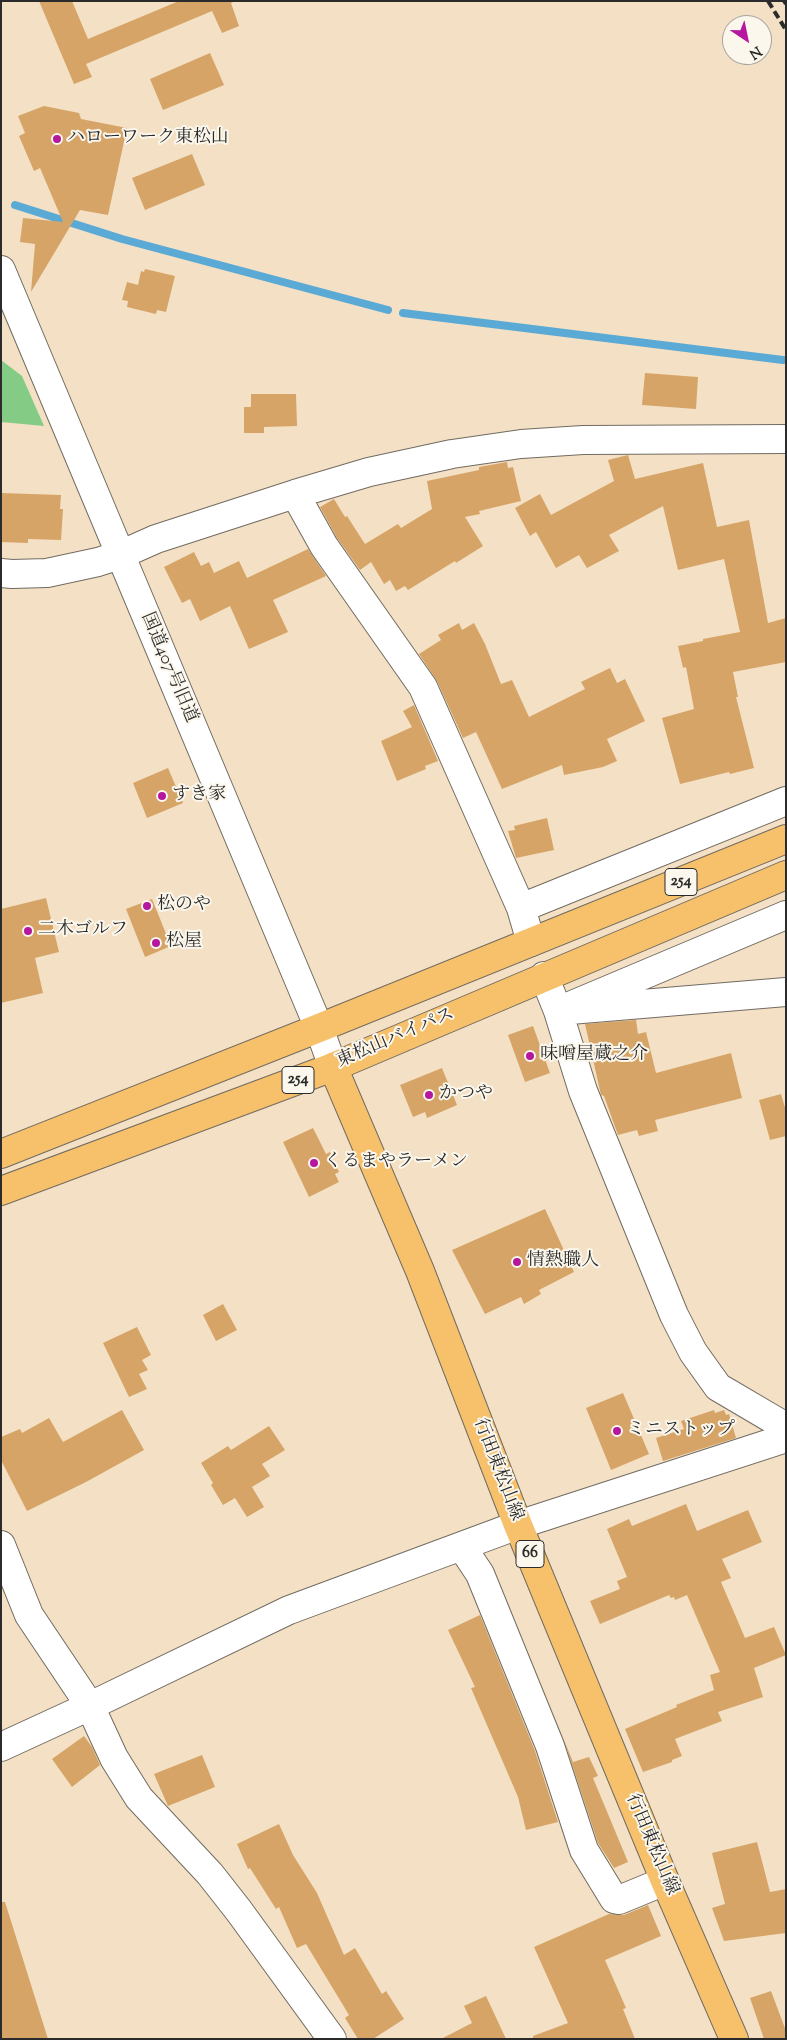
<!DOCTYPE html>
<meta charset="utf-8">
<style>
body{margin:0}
#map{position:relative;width:787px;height:2040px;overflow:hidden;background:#f4e1c5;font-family:"Sorts Mill Goudy",serif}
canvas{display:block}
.frame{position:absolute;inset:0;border:2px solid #2b2b2b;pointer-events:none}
.north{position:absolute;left:722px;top:15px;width:50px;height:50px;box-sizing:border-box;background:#fbf7ec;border:1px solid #a8a59f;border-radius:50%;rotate:146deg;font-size:14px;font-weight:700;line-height:20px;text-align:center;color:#2b2b2b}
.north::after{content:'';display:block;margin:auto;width:18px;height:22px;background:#b5179e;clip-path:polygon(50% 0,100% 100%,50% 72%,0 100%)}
</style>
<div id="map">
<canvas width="787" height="2040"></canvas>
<div class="frame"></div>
<div class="north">N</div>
</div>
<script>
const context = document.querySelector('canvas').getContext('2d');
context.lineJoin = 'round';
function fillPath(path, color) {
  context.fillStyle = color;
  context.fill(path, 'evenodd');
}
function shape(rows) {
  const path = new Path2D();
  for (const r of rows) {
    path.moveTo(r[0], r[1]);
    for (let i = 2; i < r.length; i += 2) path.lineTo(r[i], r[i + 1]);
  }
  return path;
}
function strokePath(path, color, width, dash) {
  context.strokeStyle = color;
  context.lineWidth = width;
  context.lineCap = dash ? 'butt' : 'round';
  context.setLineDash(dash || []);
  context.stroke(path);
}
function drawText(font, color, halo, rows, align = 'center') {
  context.font = font + ' "Sorts Mill Goudy","Noto Serif JP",serif';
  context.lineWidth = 4;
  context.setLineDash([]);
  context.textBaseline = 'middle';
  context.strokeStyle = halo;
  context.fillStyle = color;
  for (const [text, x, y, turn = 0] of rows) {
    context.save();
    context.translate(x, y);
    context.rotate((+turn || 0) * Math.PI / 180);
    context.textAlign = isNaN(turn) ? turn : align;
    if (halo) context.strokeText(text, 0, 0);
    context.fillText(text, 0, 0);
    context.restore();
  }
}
fillPath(shape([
 [1,360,22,376,44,426,1,422]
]), '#84cb86');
strokePath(shape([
 [15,205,122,239,388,310],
 [403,313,783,360]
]), '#5baad5', 8);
fillPath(shape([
 [39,1,72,1,88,39,179,1,235,1,231,3,239,26,222,33,212,11,86,64,92,77,74,84],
 [210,53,224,85,163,110,150,79],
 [44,106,79,113,81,119,127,128,108,215,80,210,31,292,35,244,20,242,23,218,63,222,40,168,34,171,19,136,25,133,18,116],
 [192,154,205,185,145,210,132,178],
 [145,269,175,276,166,312,157,310,156,314,127,307,128,301,122,300,127,282,138,285,141,271,144,272],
 [645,373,698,377,696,409,642,405],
 [251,394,296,394,297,426,264,427,264,433,244,433,244,407,251,407],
 [628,455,635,479,703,463,717,527,749,520,768,623,786,618,786,662,733,672,738,697,736,697,754,768,730,774,729,772,680,784,662,718,694,709,686,667,683,668,678,646,703,641,703,639,740,632,724,559,678,570,663,506,609,535,619,551,587,568,579,555,556,568,536,532,530,536,515,508,540,494,551,515,614,481,608,460],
 [507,462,508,468,513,467,521,501,479,511,480,514,465,517,483,546,456,563,455,561,408,590,405,586,396,591,390,580,384,584,371,562,360,570,337,538,320,507,334,499,345,517,347,516,365,544,398,524,401,528,432,509,427,481,479,470,479,467],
 [1,493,61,495,60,509,63,509,61,540,28,539,28,543,1,542],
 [308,549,326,576,273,600,288,632,249,649,230,606,200,621,190,599,182,603,164,567,194,552,201,566,209,562,214,573,239,561,247,578],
 [459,623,462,630,474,623,485,644,501,684,512,680,529,717,585,689,581,682,610,668,617,683,625,679,645,721,607,739,617,761,603,767,564,775,562,765,502,789,476,732,463,738,437,681,419,654,441,640,438,635],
 [414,705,438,761,425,766,426,769,397,781,381,741,412,727,403,711],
 [168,768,183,803,147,818,133,783],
 [547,818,554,850,516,858,508,831,515,830,514,826],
 [46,898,59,952,35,958,43,993,1,1003,1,909],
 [152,899,171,946,145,957,126,909],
 [636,1020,638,1034,646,1032,656,1073,731,1053,742,1098,655,1120,658,1131,639,1136,637,1130,618,1135,604,1096,601,1095,585,1024],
 [533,1026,550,1073,525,1082,508,1035],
 [442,1068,457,1105,427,1118,425,1112,413,1117,400,1085],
 [781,1094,786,1111,786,1136,770,1140,759,1100],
 [313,1128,326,1154,330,1152,339,1172,335,1174,339,1182,309,1197,283,1142],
 [545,1209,574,1272,539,1290,541,1294,524,1304,521,1297,485,1314,452,1250],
 [223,1304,237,1330,216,1341,203,1315],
 [137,1327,151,1355,142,1360,148,1370,139,1374,147,1389,129,1397,103,1343],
 [623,1393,649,1454,611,1470,586,1408],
 [122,1410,144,1450,86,1482,27,1511,1,1460,1,1437,20,1429,22,1433,49,1418,63,1442],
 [714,1410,715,1413,724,1410,726,1415,729,1414,736,1438,663,1461,656,1438,684,1429,681,1421],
 [269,1426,285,1450,262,1464,270,1476,252,1487,264,1507,247,1517,235,1498,223,1505,211,1485,213,1483,201,1463,228,1446,231,1450],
 [686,1504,697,1531,748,1510,762,1542,722,1559,731,1578,721,1582,745,1638,774,1627,786,1655,754,1668,763,1697,718,1712,722,1721,675,1739,682,1756,672,1760,672,1762,643,1772,625,1729,677,1707,676,1705,714,1690,710,1675,720,1672,687,1595,675,1600,674,1597,671,1598,669,1595,600,1624,590,1601,620,1589,617,1581,627,1577,607,1529,629,1519,632,1526],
 [480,1615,535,1751,558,1822,526,1830,518,1797,471,1688,475,1687,448,1630],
 [523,1638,573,1762,589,1757,598,1776,593,1778,628,1862,614,1868,598,1843,564,1740],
 [84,1736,92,1747,100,1765,72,1787,52,1759],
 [202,1755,215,1787,168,1806,154,1774],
 [279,1824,293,1855,317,1893,344,1955,355,1948,382,1994,386,1991,404,2019,373,2039,358,2039,345,2018,349,2015,306,1944,297,1948,279,1907,276,1909,250,1868,248,1869,237,1844],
 [757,1842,770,1892,786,1889,786,1933,724,1941,712,1908,725,1904,712,1853],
 [1,1902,5,1902,48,2039,1,2039],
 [648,1905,661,1936,605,1960,626,2008,623,2009,635,2039,533,2039,533,2036,568,2023,534,1947,609,1914,624,1915],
 [771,1991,786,2031,786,2039,764,2039,750,1998],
 [486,1996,506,2039,441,2039,472,2023,464,2006]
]), '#d5a466');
const minor = shape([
 [1,270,319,1028,333,1067],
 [295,494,324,546,423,687,521,908,531,942],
 [1,573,12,574,47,573,98,562,120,555,156,539,295,494,369,472,452,454,521,444,583,440,786,439],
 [521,908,786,801],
 [544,976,558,1011,786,915],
 [786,992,558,1011,583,1091,674,1315,693,1352,718,1387,786,1427],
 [1,1545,29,1615,90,1706,114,1758,139,1798,210,1874,239,1911,332,2039],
 [462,1547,480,1574,550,1746,584,1850,614,1899,619,1900,665,1881],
 [1,1747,90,1706,289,1610,518,1525,786,1438]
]);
const major = shape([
 [333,1067,420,1271,518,1525,665,1881,734,2039]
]);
const highway = shape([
 [1,1154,319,1028,786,839],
 [1,1191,333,1067,786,875]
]);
strokePath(minor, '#716b61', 30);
strokePath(major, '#716b61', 30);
strokePath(highway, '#716b61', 30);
strokePath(minor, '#fff', 28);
strokePath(major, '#f7c06b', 28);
strokePath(highway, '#f7c06b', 28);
strokePath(shape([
 [768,1,786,30],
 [784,1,786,4]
]), '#2b2b2b', 4, [8, 4]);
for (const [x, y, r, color] of [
 [57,139,5,"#b5179e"],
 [162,796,5,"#b5179e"],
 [147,906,5,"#b5179e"],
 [28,931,5,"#b5179e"],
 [156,943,5,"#b5179e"],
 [530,1056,5,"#b5179e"],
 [429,1095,5,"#b5179e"],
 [314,1163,5,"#b5179e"],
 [517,1262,5,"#b5179e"],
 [617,1431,5,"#b5179e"]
]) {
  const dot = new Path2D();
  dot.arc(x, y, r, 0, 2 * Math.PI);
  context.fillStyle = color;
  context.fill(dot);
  strokePath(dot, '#fbf7ec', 2);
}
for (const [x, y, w] of [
 [681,882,32],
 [298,1080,32],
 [530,1554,28]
]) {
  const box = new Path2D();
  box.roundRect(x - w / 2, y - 13.5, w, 27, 4);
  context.fillStyle = '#fbf7ec';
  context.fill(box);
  strokePath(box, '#2b2b2b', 1);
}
drawText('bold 16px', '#2b2b2b', null, [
 ["254",681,882],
 ["254",298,1080],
 ["66",530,1554]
]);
drawText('18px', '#2b2b2b', '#fbf7ec', [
 ["ハローワーク東松山",67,139],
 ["すき家",172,796],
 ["松のや",157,906],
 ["二木ゴルフ",38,931],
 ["松屋",166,943],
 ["味噌屋蔵之介",540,1056],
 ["かつや",439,1095],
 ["くるまやラーメン",324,1163],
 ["情熱職人",527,1262],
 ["ミニストップ",627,1431]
], 'left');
drawText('18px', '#2b2b2b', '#fbf7ec', [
 ["国道407号旧道",168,668,67],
 ["東松山バイパス",396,1039,-23],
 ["行田東松山線",497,1470,69],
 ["行田東松山線",651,1845,67]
]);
</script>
